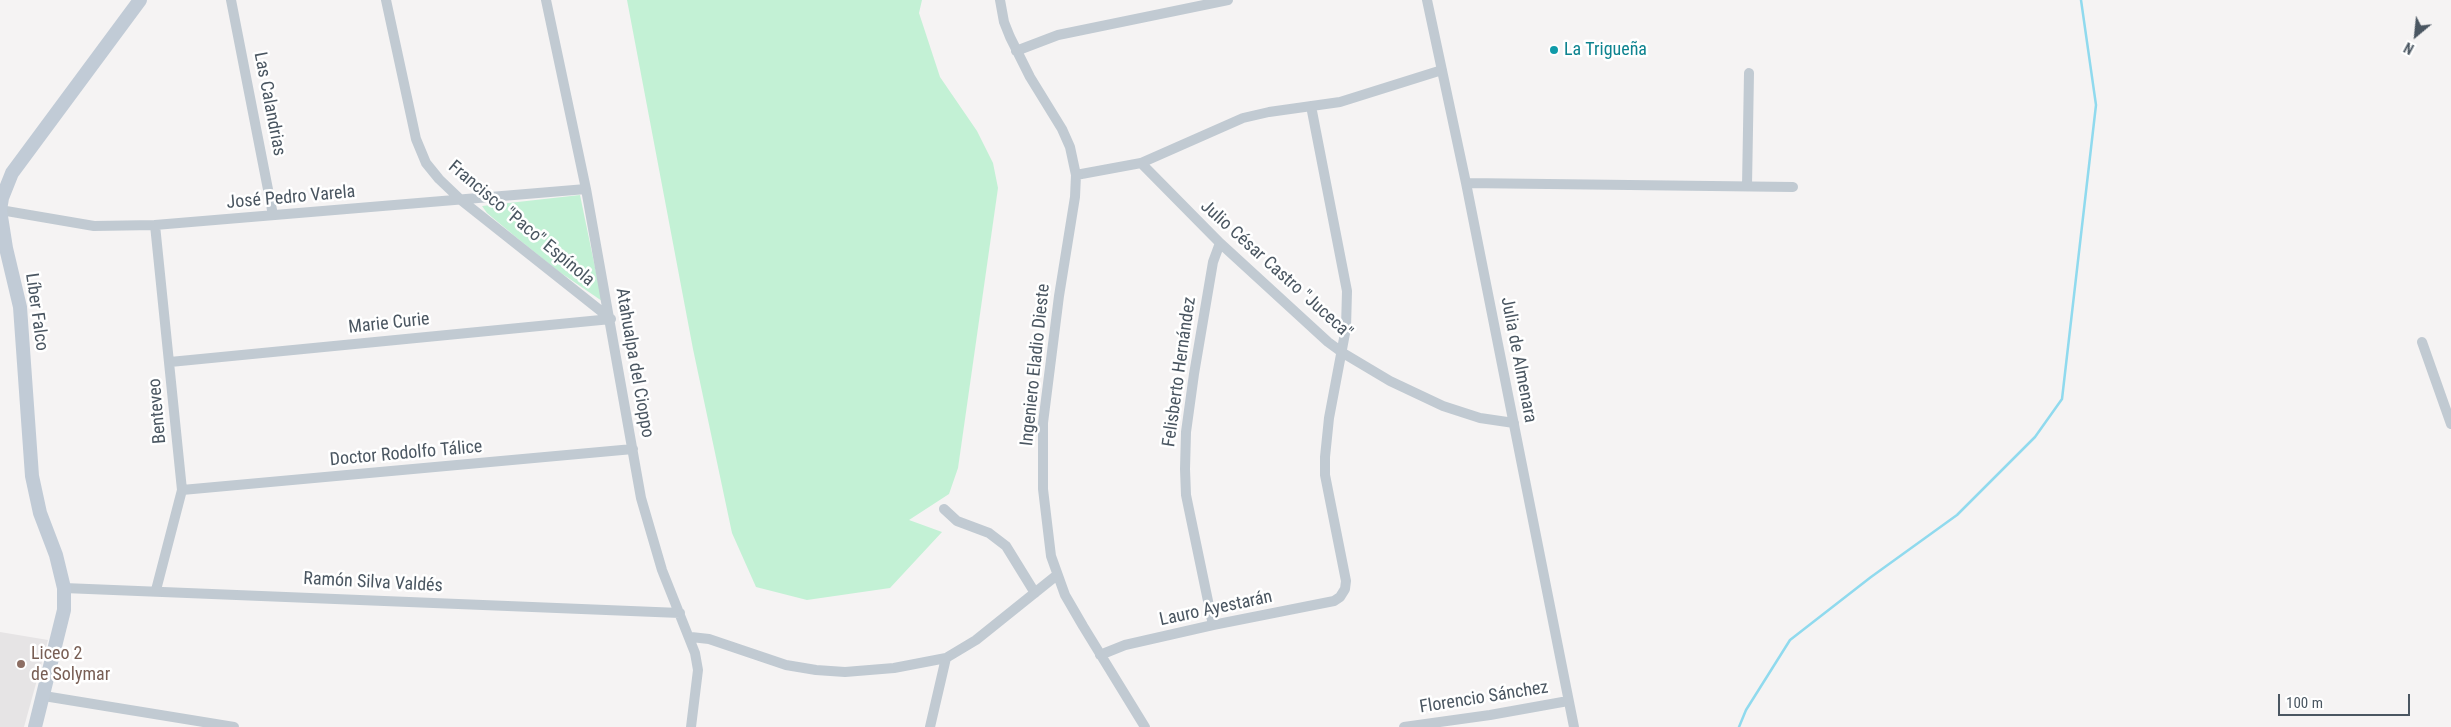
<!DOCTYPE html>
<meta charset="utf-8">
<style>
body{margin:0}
#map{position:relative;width:2451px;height:727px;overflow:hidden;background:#f5f3f3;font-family:"Roboto Condensed",sans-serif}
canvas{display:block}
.north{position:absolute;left:2391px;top:10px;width:50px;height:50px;-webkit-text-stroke:4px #fff;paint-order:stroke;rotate:208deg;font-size:14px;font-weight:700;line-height:20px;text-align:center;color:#4a5661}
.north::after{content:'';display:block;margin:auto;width:18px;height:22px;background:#4a5661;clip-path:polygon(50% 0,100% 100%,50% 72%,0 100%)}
.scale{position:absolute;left:2278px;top:694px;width:132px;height:22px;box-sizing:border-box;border:2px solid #4a5661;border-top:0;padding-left:6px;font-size:15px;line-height:18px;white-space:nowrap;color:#4a5661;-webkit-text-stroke:4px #fff;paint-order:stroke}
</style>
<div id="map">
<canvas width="2451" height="727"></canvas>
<div class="north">N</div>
<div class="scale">100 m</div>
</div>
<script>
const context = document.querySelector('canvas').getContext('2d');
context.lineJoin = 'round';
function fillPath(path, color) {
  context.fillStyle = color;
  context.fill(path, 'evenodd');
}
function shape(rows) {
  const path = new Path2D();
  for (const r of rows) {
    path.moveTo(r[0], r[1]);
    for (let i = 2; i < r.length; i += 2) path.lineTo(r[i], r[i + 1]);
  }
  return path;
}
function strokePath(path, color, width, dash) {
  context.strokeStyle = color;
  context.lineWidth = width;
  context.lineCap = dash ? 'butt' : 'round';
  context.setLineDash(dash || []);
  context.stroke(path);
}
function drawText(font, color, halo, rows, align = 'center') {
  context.font = font + ' "Roboto Condensed",sans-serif';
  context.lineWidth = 5;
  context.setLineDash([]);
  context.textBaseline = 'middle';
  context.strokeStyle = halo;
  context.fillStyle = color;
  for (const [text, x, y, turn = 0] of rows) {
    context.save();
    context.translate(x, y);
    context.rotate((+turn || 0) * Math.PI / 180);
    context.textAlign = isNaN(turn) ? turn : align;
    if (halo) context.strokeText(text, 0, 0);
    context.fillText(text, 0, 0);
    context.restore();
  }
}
fillPath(shape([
 [0,632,48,640,24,727,0,727]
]), '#e6e4e5');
fillPath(shape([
 [627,0,922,0,919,13,940,77,977,131,993,163,998,188,958,468,949,494,909,520,942,532,890,588,807,600,756,587,732,533,693,349],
 [580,195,602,301,558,271,517,238,487,213,482,206]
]), '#c3f1d5');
strokePath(shape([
 [1739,727,1746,710,1790,640,1871,577,1957,515,2035,437,2062,399,2096,105,2081,0]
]), '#90daee', 2.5);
strokePath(shape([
 [231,0,273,215],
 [386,0,416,139,426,163,439,179,461,200,611,319],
 [546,0,586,189,641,498,662,570,695,653,698,670,691,727],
 [1000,0,1004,22,1010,37,1030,77,1062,129,1070,147,1076,175,1075,197,1059,296,1043,423,1043,489,1051,556,1065,595,1083,626,1145,727],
 [1427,0,1466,183,1574,727],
 [1016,51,1058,35,1228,0],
 [1141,163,1220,243,1328,342,1343,353,1390,381,1443,406,1480,418,1514,423],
 [1076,175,1141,163,1243,118,1269,112,1340,102,1442,70],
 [1466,183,1793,187],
 [1747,186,1749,73],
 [0,210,94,226,155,225,586,189],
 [155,225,182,490,156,590],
 [2422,342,2451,424],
 [170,362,611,319],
 [182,490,633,449],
 [944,509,957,521,989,533,1006,546,1035,593],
 [64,588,680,613],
 [1213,625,1186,495,1185,469,1186,432,1194,374,1213,262,1220,243],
 [691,637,709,639,786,665,816,670,845,672,894,668,946,658,976,640,1057,575],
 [1100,655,1125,645,1213,625,1334,601,1340,597,1345,589,1346,581,1325,475,1325,457,1329,418,1346,328,1347,291,1311,106],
 [44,696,234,727],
 [930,727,946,658],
 [1404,727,1490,715,1568,701]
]), '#c1cad2', 10);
strokePath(shape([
 [35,727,64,610,64,588,56,555,40,513,32,476,20,307,6,248,0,210,2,198,12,173,140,0]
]), '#c1cbd6', 14);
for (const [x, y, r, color] of [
 [1554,50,5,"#0f9aa8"],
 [21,664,5,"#8d6e63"]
]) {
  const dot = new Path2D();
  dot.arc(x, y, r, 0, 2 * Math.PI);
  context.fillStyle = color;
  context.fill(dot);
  strokePath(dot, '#fff', 2);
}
drawText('18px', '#0d838f', '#fff', [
 ["La Trigueña",1564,50]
], 'left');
drawText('18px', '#4a5661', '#fff', [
 ["Las Calandrias",269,104,79],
 ["José Pedro Varela",291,198,-5],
 ["Francisco \"Paco\" Espínola",521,224,40],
 ["Julio César Castro \"Juceca\"",1276,270,42],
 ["Líber Falco",36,312,82],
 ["Marie Curie",389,324,-6],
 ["Julia de Almenara",1518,360,79],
 ["Atahualpa del Cioppo",634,363,80],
 ["Ingeniero Eladio Dieste",1036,365,-84],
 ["Felisberto Hernández",1180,372,-82],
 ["Benteveo",158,411,-95],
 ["Doctor Rodolfo Tálice",406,454,-5],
 ["Ramón Silva Valdés",373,583,3],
 ["Lauro Ayestarán",1216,609,-12],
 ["Florencio Sánchez",1484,698,-9]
]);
drawText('18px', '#785e54', '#fff', [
 ["Liceo 2",31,654],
 ["de Solymar",31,675]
], 'left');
</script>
